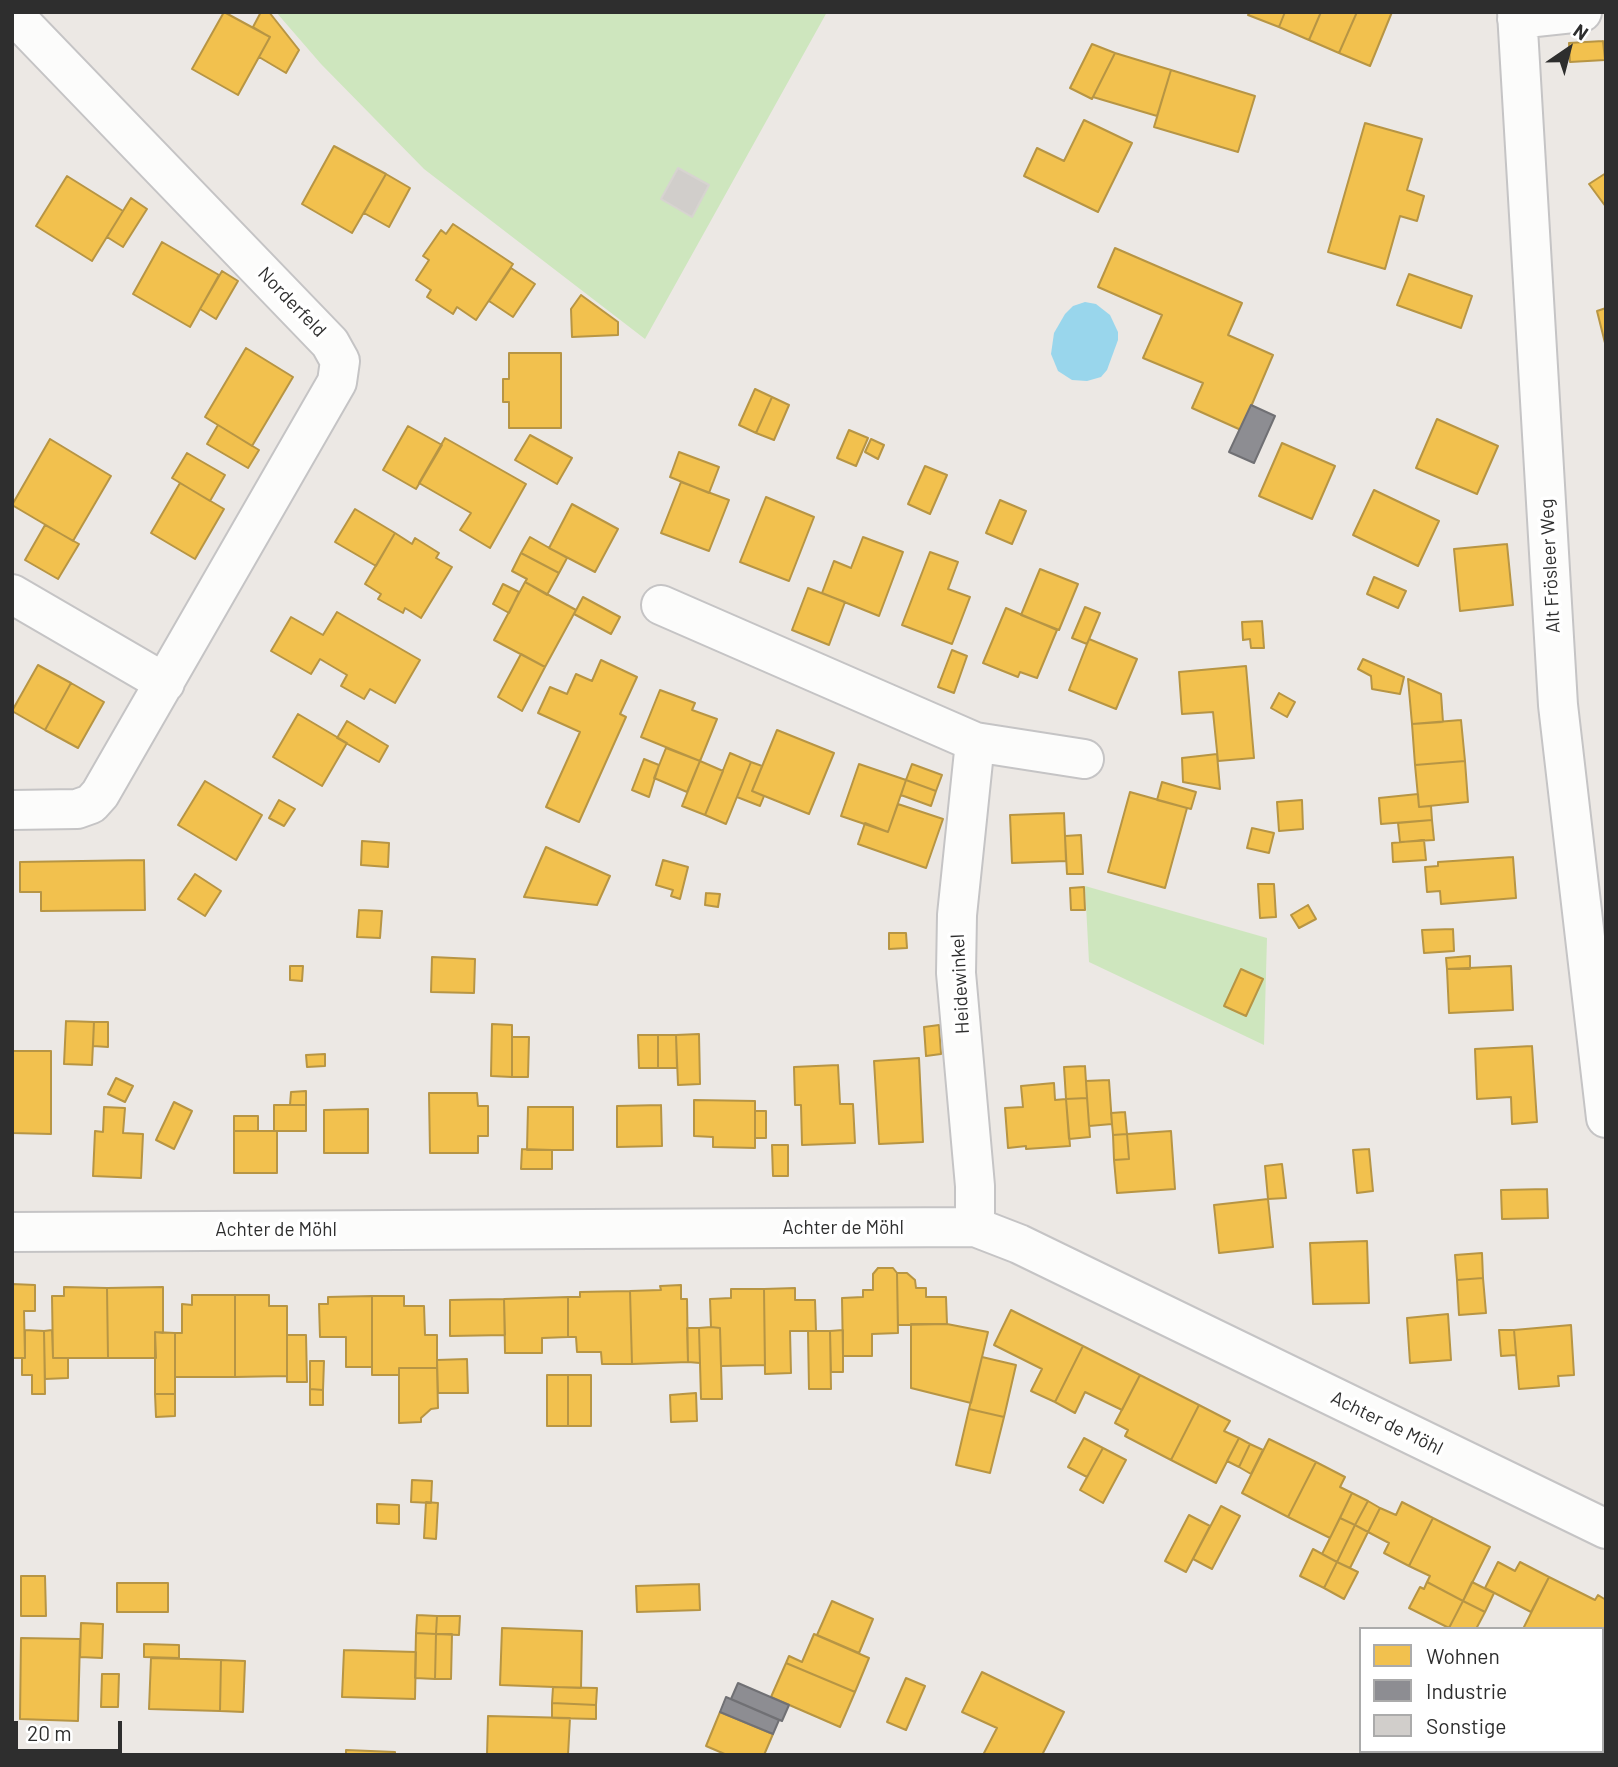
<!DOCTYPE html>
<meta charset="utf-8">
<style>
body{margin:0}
#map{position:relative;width:1618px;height:1767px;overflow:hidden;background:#ece8e4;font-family:Barlow,sans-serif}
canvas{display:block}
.frame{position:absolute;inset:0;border:14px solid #2e2e2e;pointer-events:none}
.legend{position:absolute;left:1359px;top:1627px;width:245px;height:126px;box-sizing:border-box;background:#fff;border:2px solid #ababab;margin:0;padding:9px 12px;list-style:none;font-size:21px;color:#2e2e2e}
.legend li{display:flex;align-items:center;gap:14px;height:35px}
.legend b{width:35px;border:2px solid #ababab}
.north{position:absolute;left:1534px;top:14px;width:70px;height:70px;-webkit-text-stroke:5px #fff;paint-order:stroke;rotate:35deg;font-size:19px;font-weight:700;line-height:28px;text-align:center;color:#2e2e2e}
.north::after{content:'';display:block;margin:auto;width:24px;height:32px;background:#2e2e2e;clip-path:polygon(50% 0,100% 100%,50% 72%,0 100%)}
.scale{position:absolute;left:14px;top:1721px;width:108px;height:32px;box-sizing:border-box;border:4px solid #2e2e2e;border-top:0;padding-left:9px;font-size:21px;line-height:24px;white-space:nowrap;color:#2e2e2e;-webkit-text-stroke:5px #fff;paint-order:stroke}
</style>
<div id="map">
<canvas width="1618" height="1767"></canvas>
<div class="frame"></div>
<ul class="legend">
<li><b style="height:19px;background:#f2c14e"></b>Wohnen</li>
<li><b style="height:19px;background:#8d8d92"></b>Industrie</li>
<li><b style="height:19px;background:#d1cecb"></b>Sonstige</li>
</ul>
<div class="north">N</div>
<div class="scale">20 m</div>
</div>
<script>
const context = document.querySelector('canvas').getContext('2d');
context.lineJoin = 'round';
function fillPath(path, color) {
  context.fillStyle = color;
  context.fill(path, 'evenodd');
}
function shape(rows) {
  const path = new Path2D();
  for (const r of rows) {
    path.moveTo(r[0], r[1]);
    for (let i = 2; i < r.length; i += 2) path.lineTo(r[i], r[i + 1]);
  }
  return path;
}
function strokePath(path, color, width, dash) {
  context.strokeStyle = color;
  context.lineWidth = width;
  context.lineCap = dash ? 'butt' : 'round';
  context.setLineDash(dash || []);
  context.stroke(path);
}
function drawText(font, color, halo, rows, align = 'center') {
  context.font = font + ' Barlow,sans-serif';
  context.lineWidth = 7;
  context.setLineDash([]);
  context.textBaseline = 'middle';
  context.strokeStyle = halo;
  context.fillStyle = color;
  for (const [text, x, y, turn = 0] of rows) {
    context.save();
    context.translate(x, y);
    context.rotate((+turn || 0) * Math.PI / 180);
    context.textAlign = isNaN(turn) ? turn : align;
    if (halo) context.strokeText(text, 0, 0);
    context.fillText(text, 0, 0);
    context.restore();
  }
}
fillPath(shape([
 [276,12,827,12,645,339,424,169,321,64],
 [1085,886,1267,938,1264,1045,1089,962]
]), '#cee6be');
fillPath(shape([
 [1085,302,1096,304,1110,315,1118,332,1118,340,1107,370,1101,377,1087,381,1072,380,1058,371,1051,354,1054,333,1065,314,1073,306]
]), '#99d6ec');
const homes = shape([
 [224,12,270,37,238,95,192,69,224,12],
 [261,12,269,12,299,50,286,73,259,57,270,37,253,27,261,12],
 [1250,12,1285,12,1279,27,1248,15,1250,12],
 [1285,12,1321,12,1309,40,1279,27,1285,12],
 [1321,12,1357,12,1339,53,1309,40,1321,12],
 [1357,12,1392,12,1370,66,1339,53,1357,12],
 [1603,41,1605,60,1570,62,1569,43,1603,41],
 [1092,44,1115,53,1092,99,1070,88,1092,44],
 [1115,53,1171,70,1157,116,1093,97,1115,53],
 [1171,70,1255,96,1238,152,1154,127,1171,70],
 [1084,120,1132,143,1098,212,1024,176,1037,148,1064,161,1084,120],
 [1365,123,1422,139,1407,190,1424,196,1417,221,1400,216,1385,269,1328,252,1365,123],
 [334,146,386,174,352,233,302,204,334,146],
 [1606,173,1606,207,1589,184,1606,173],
 [386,174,410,188,389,227,364,213,386,174],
 [67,176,123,211,92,261,36,226,67,176],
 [131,198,147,209,123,247,107,237,131,198],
 [453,224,513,264,476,320,457,307,453,314,427,297,431,290,416,280,429,260,423,256,441,230,446,234,453,224],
 [162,242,219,275,190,327,133,294,162,242],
 [1115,248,1242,303,1228,335,1273,355,1241,430,1192,408,1203,383,1143,358,1162,315,1098,287,1115,248],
 [511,268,535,284,513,317,489,301,511,268],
 [222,271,238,281,216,319,200,309,222,271],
 [1409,274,1472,296,1461,328,1397,305,1409,274],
 [581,295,618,322,618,335,572,337,571,309,581,295],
 [1606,308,1606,347,1597,311,1606,308],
 [246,348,293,377,252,446,205,417,246,348],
 [509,353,561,353,561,428,509,428,509,402,503,402,503,379,509,379,509,353],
 [755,389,772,397,756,433,739,425,755,389],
 [772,397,789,405,774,440,756,433,772,397],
 [1437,419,1498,446,1477,494,1416,468,1437,419],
 [218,425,259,450,248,468,207,444,218,425],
 [408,426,442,445,416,489,383,470,408,426],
 [849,430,868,438,856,466,837,458,849,430],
 [530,435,572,458,557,484,515,460,530,435],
 [445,438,526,484,490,548,460,530,471,513,419,483,445,438],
 [50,439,111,476,73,541,12,505,50,439],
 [871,439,884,445,878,459,865,452,871,439],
 [1282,443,1335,466,1312,519,1259,496,1282,443],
 [679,452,719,467,709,493,670,477,679,452],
 [187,453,225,475,210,501,172,478,187,453],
 [925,466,947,475,930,514,908,504,925,466],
 [681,482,729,500,709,551,661,533,681,482],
 [180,483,224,509,195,559,151,533,180,483],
 [1374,490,1439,521,1418,566,1353,535,1374,490],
 [766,497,814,517,789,581,740,562,766,497],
 [1000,500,1026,511,1012,544,986,533,1000,500],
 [572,504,618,529,595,572,549,548,572,504],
 [355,509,395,533,376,566,335,542,355,509],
 [45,525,79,544,58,579,25,560,45,525],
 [395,533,412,544,415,538,439,553,436,558,452,567,421,618,405,608,403,613,378,599,381,594,365,584,395,533],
 [530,537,567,558,559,573,521,553,530,537],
 [863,537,903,552,879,616,822,593,834,561,851,568,863,537],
 [1507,544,1513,605,1460,611,1454,549,1507,544],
 [930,552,958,562,948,589,970,597,952,644,902,625,930,552],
 [521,553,559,573,547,595,525,582,527,579,512,571,521,553],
 [1040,569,1078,584,1059,630,1021,615,1040,569],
 [1374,577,1406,591,1398,608,1367,594,1374,577],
 [525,582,576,610,545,667,494,640,525,582],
 [503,584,519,592,509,613,493,604,503,584],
 [808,588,845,602,829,645,792,630,808,588],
 [583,597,620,617,611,634,574,614,583,597],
 [1085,607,1100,613,1087,644,1072,638,1085,607],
 [1006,608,1057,630,1037,678,1020,672,1018,677,983,663,1006,608],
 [337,612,420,660,395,703,370,689,364,699,341,686,347,675,320,659,311,674,271,651,291,617,323,635,337,612],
 [1262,621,1264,648,1251,648,1250,639,1243,640,1242,622,1262,621],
 [1089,639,1137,659,1116,709,1069,690,1089,639],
 [952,650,967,656,954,693,938,687,952,650],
 [521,654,545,667,522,711,498,697,521,654],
 [1363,659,1404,677,1400,694,1372,689,1371,676,1358,669,1363,659],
 [601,660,637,677,620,714,626,717,579,822,546,807,580,732,538,713,550,687,567,694,576,674,592,681,601,660],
 [38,665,71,683,45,730,12,711,38,665],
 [1246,666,1254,758,1218,761,1213,712,1182,714,1179,672,1246,666],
 [1408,679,1441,694,1443,722,1412,724,1408,679],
 [71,683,104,702,78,748,45,730,71,683],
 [660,690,695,703,692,710,717,719,700,761,641,737,660,690],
 [1279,693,1295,702,1287,717,1271,708,1279,693],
 [298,714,347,743,322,786,273,757,298,714],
 [1461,720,1465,761,1415,765,1412,724,1461,720],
 [347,721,388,746,379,762,337,738,347,721],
 [777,730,834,753,809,814,752,791,777,730],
 [666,748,700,761,687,792,654,778,666,748],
 [730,753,751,762,726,824,705,815,730,753],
 [1217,754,1220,789,1183,782,1182,758,1217,754],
 [644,759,659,765,649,797,632,790,644,759],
 [700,761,723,771,705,815,682,806,700,761],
 [1465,761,1468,802,1419,807,1415,765,1465,761],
 [751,762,762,766,752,791,764,796,760,806,737,797,751,762],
 [859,764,906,780,888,832,841,816,859,764],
 [912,764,942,775,936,791,906,780,912,764],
 [906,780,936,791,931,806,901,795,906,780],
 [205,781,262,815,236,860,178,825,205,781],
 [1162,782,1196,792,1191,809,1157,800,1162,782],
 [1130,792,1187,808,1165,888,1108,872,1130,792],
 [1418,794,1419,807,1431,806,1432,820,1381,824,1379,798,1418,794],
 [279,800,295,809,284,826,269,818,279,800],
 [1302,800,1303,829,1279,831,1277,802,1302,800],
 [898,804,943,819,926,868,858,844,865,823,888,832,898,804],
 [1064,813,1066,861,1012,863,1010,815,1064,813],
 [1432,820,1434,840,1400,842,1398,823,1432,820],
 [1252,828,1274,833,1269,853,1247,848,1252,828],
 [1081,835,1083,874,1067,874,1065,836,1081,835],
 [1424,840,1426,860,1393,862,1392,843,1424,840],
 [362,841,389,843,388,867,361,865,362,841],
 [546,847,610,876,597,905,524,897,546,847],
 [1513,857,1516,898,1441,904,1440,891,1427,892,1425,867,1438,866,1438,862,1513,857],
 [144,860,145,910,41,911,41,892,20,892,20,862,144,860],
 [663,860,688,867,680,899,671,896,673,890,656,885,663,860],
 [195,874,221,891,205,916,178,899,195,874],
 [1258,884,1274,884,1276,917,1260,918,1258,884],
 [1084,887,1085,910,1071,910,1070,888,1084,887],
 [706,893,720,894,718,907,705,905,706,893],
 [1308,905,1316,919,1299,928,1291,915,1308,905],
 [359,910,382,911,380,938,357,937,359,910],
 [1453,929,1454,951,1424,953,1422,930,1453,929],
 [889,933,906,933,907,948,889,949,889,933],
 [1470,956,1470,969,1447,969,1446,958,1470,956],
 [432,957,475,959,474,993,431,992,432,957],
 [290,966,303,966,302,981,290,980,290,966],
 [1511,966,1513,1010,1449,1013,1447,969,1511,966],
 [1241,969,1263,979,1246,1016,1224,1006,1241,969],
 [66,1021,94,1022,92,1065,64,1064,66,1021],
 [94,1022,108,1022,108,1047,93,1046,94,1022],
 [492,1024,512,1025,512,1077,491,1076,492,1024],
 [939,1025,941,1054,926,1056,924,1027,939,1025],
 [699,1034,700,1084,678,1085,676,1035,699,1034],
 [638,1035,658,1035,658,1068,639,1068,638,1035],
 [658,1035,676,1035,677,1068,658,1068,658,1035],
 [512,1037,529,1037,528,1077,512,1077,512,1037],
 [1532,1046,1537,1122,1512,1124,1511,1097,1477,1099,1475,1049,1532,1046],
 [12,1051,51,1051,51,1134,12,1133,12,1051],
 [325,1054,325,1066,307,1067,306,1055,325,1054],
 [919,1058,923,1142,879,1144,874,1061,919,1058],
 [838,1065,840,1104,853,1104,855,1143,802,1145,801,1105,795,1105,794,1067,838,1065],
 [1085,1066,1087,1098,1066,1099,1064,1067,1085,1066],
 [116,1078,133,1086,125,1102,108,1094,116,1078],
 [1109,1080,1112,1124,1089,1126,1086,1081,1109,1080],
 [1054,1083,1055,1100,1066,1099,1070,1146,1026,1149,1026,1146,1008,1148,1005,1108,1023,1107,1021,1086,1054,1083],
 [306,1091,306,1105,290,1105,291,1092,306,1091],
 [429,1093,477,1093,478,1106,488,1106,488,1136,478,1136,478,1153,430,1153,429,1093],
 [1087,1098,1090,1137,1069,1139,1066,1099,1087,1098],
 [694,1100,755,1101,755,1148,713,1147,713,1137,694,1136,694,1100],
 [174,1102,192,1111,174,1149,156,1140,174,1102],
 [274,1105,306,1105,306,1131,274,1131,274,1105],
 [661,1105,662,1146,617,1147,617,1106,661,1105],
 [104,1107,125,1108,123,1133,143,1134,141,1178,93,1176,95,1131,103,1132,104,1107],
 [528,1107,573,1107,573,1150,527,1150,528,1107],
 [368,1109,368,1153,324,1153,324,1110,368,1109],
 [755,1111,766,1111,766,1138,755,1138,755,1111],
 [1125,1112,1127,1134,1113,1135,1111,1113,1125,1112],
 [234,1116,258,1116,258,1131,234,1131,234,1116],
 [234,1131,277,1131,277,1173,234,1173,234,1131],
 [1171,1131,1175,1189,1117,1193,1114,1160,1129,1159,1127,1134,1171,1131],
 [1127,1134,1129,1159,1114,1160,1113,1135,1127,1134],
 [772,1145,788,1145,788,1176,773,1176,772,1145],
 [522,1149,552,1150,552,1169,521,1169,522,1149],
 [1369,1149,1373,1191,1357,1193,1353,1150,1369,1149],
 [1282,1164,1286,1198,1268,1199,1265,1166,1282,1164],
 [1547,1189,1548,1218,1502,1219,1501,1190,1547,1189],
 [1268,1199,1273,1247,1219,1253,1214,1205,1268,1199],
 [1367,1241,1369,1303,1313,1304,1310,1243,1367,1241],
 [1482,1253,1483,1278,1457,1280,1455,1255,1482,1253],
 [878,1268,893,1268,897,1273,898,1333,872,1334,872,1356,843,1356,842,1298,863,1297,863,1290,873,1290,873,1274,878,1268],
 [897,1273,907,1273,915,1280,916,1288,926,1288,926,1297,946,1297,947,1324,898,1325,897,1273],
 [1483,1278,1486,1313,1459,1315,1457,1280,1483,1278],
 [12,1284,35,1285,35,1311,24,1311,25,1358,12,1358,12,1284],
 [681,1285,681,1299,687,1299,688,1362,632,1364,630,1291,661,1290,660,1286,681,1285],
 [64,1287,107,1288,108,1358,53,1358,52,1296,64,1296,64,1287],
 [163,1287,163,1333,155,1332,156,1358,108,1358,107,1288,163,1287],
 [795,1288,795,1300,815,1300,816,1331,790,1331,791,1373,765,1374,764,1289,795,1288],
 [731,1289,764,1289,765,1365,721,1366,720,1328,711,1327,710,1299,731,1298,731,1289],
 [630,1291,632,1364,602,1364,601,1352,577,1352,576,1337,568,1337,568,1297,580,1297,580,1292,630,1291],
 [192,1295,235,1295,235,1377,175,1377,175,1333,182,1333,182,1304,192,1305,192,1295],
 [235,1295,269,1295,269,1306,287,1306,287,1376,235,1377,235,1295],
 [372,1296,404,1296,404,1306,424,1306,425,1335,437,1335,437,1368,399,1368,399,1375,372,1375,372,1296],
 [372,1296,372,1367,346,1367,346,1337,320,1337,319,1304,328,1304,328,1297,372,1296],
 [568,1297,568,1337,542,1338,542,1353,505,1353,504,1299,568,1297],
 [504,1299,505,1335,450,1336,450,1300,504,1299],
 [1011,1310,1083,1346,1055,1402,1031,1391,1042,1369,994,1345,1011,1310],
 [1448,1314,1451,1360,1410,1363,1407,1318,1448,1314],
 [911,1324,947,1324,988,1332,971,1403,911,1388,911,1324],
 [1571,1325,1574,1375,1558,1376,1559,1386,1519,1389,1514,1330,1571,1325],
 [711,1327,720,1328,722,1399,701,1399,699,1328,711,1327],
 [687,1328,699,1328,700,1363,688,1362,687,1328],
 [25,1330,44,1331,45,1394,32,1394,32,1375,22,1375,22,1358,25,1358,25,1330],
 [52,1330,53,1358,68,1358,68,1378,45,1379,44,1331,52,1330],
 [843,1330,843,1372,831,1372,830,1331,843,1330],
 [1499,1330,1514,1330,1516,1355,1501,1356,1499,1330],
 [808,1331,830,1331,831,1389,809,1389,808,1331],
 [155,1332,175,1333,175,1394,155,1394,155,1332],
 [287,1335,306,1335,307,1382,287,1382,287,1335],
 [1083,1346,1140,1375,1122,1410,1085,1392,1075,1413,1055,1402,1083,1346],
 [982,1357,1016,1365,1004,1417,969,1409,982,1357],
 [467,1359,468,1393,438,1393,437,1360,467,1359],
 [310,1361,324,1361,323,1390,310,1389,310,1361],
 [399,1368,437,1368,438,1408,431,1409,421,1418,421,1422,399,1423,399,1368],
 [547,1375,568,1375,568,1426,547,1426,547,1375],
 [568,1375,591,1375,591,1426,568,1426,568,1375],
 [1140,1375,1199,1405,1171,1460,1125,1436,1128,1430,1115,1423,1140,1375],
 [310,1389,323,1390,323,1405,310,1405,310,1389],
 [696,1393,697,1421,671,1422,670,1395,696,1393],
 [155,1394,175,1394,175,1416,156,1417,155,1394],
 [1199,1405,1230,1421,1224,1431,1239,1438,1216,1483,1171,1460,1199,1405],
 [969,1409,1004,1417,990,1473,956,1465,969,1409],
 [1084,1438,1103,1448,1087,1477,1068,1467,1084,1438],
 [1239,1438,1250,1444,1239,1467,1227,1461,1239,1438],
 [1269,1439,1316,1462,1288,1517,1242,1493,1269,1439],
 [1250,1444,1263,1450,1251,1474,1239,1467,1250,1444],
 [1103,1448,1126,1460,1103,1503,1080,1490,1103,1448],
 [1316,1462,1345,1477,1340,1487,1352,1493,1330,1538,1288,1517,1316,1462],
 [412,1480,432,1481,431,1503,411,1502,412,1480],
 [1352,1493,1368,1501,1355,1525,1340,1518,1352,1493],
 [1368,1501,1380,1508,1368,1532,1355,1525,1368,1501],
 [426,1502,438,1503,436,1539,424,1538,426,1502],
 [1402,1502,1433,1518,1409,1566,1384,1553,1389,1543,1368,1532,1380,1508,1396,1515,1402,1502],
 [377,1504,399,1505,399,1524,377,1523,377,1504],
 [1221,1506,1240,1516,1212,1569,1193,1559,1221,1506],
 [1189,1515,1210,1526,1186,1572,1165,1561,1189,1515],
 [1340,1518,1355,1525,1337,1562,1322,1554,1340,1518],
 [1433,1518,1490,1547,1463,1601,1427,1582,1430,1576,1409,1566,1433,1518],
 [1355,1525,1368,1532,1350,1568,1337,1562,1355,1525],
 [1313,1549,1337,1562,1324,1588,1300,1576,1313,1549],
 [1337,1562,1358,1572,1344,1599,1324,1588,1337,1562],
 [1498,1562,1515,1571,1520,1562,1549,1577,1531,1612,1485,1588,1498,1562],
 [21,1576,45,1576,46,1616,21,1616,21,1576],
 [1549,1577,1595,1600,1598,1595,1606,1600,1606,1633,1602,1638,1602,1629,1523,1629,1549,1577],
 [1427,1582,1463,1601,1449,1628,1409,1608,1420,1587,1424,1589,1427,1582],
 [1472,1582,1494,1593,1485,1612,1463,1601,1472,1582],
 [117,1583,168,1583,168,1612,117,1612,117,1583],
 [699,1584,700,1610,637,1612,636,1586,699,1584],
 [832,1601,873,1619,859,1653,817,1635,832,1601],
 [1463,1601,1485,1612,1476,1629,1449,1628,1463,1601],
 [417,1615,437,1616,436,1634,416,1633,417,1615],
 [437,1616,460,1616,459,1635,436,1634,437,1616],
 [81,1623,103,1624,102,1658,80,1657,81,1623],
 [502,1628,582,1631,581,1688,500,1685,502,1628],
 [416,1633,436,1634,435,1679,415,1678,416,1633],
 [1606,1633,1606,1751,1599,1755,1546,1755,1544,1751,1602,1751,1602,1638,1606,1633],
 [436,1634,452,1634,451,1679,435,1679,436,1634],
 [814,1634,869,1658,855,1692,786,1663,789,1656,802,1662,814,1634],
 [21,1638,80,1639,78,1721,20,1719,21,1638],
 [144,1644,179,1645,179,1658,144,1657,144,1644],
 [344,1650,416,1652,415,1699,342,1697,344,1650],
 [151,1658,221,1660,220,1711,149,1709,151,1658],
 [221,1660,245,1661,243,1712,220,1711,221,1660],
 [786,1663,855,1692,840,1727,771,1697,786,1663],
 [982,1672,1064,1712,1042,1755,983,1755,997,1728,962,1712,982,1672],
 [102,1674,119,1674,118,1707,101,1707,102,1674],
 [906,1678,925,1686,906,1730,887,1722,906,1678],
 [553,1687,597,1688,596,1705,552,1703,553,1687],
 [552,1703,596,1705,596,1719,552,1718,552,1703],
 [720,1712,773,1734,764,1755,727,1755,706,1746,720,1712],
 [488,1716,570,1718,568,1755,487,1755,488,1716],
 [346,1750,395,1752,395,1755,346,1755,346,1750]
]);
fillPath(homes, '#f2c14e');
strokePath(homes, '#b79544', 2);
const industry = shape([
 [1251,405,1275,416,1254,463,1229,452,1251,405],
 [738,1683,789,1705,782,1721,731,1699,738,1683],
 [726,1697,779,1720,773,1734,720,1712,726,1697]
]);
fillPath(industry, '#8d8d92');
strokePath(industry, '#707074', 2);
const building = shape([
 [678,168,709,185,692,217,661,199,678,168]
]);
fillPath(building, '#d1cecb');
strokePath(building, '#d7d4d0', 2);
const street = shape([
 [1517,12,1558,705,1606,1118],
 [12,13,330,343,340,361,337,382,100,794,91,804,77,809,12,810],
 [1517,19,1582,12],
 [12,594,165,683],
 [661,605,975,742,1084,759],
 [975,1227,975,1186,956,973,957,915,975,742],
 [12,1232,975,1227,1019,1244,1606,1529]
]);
strokePath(street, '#c5c4c5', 42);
strokePath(street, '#fcfcfb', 38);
drawText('19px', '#2e2e2e', '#fff', [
 ["Norderfeld",292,302,46],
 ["Alt Frösleer Weg",1550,566,-93],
 ["Heidewinkel",960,984,-93],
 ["Achter de Möhl",843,1228],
 ["Achter de Möhl",276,1230],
 ["Achter de Möhl",1387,1423,26]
]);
</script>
